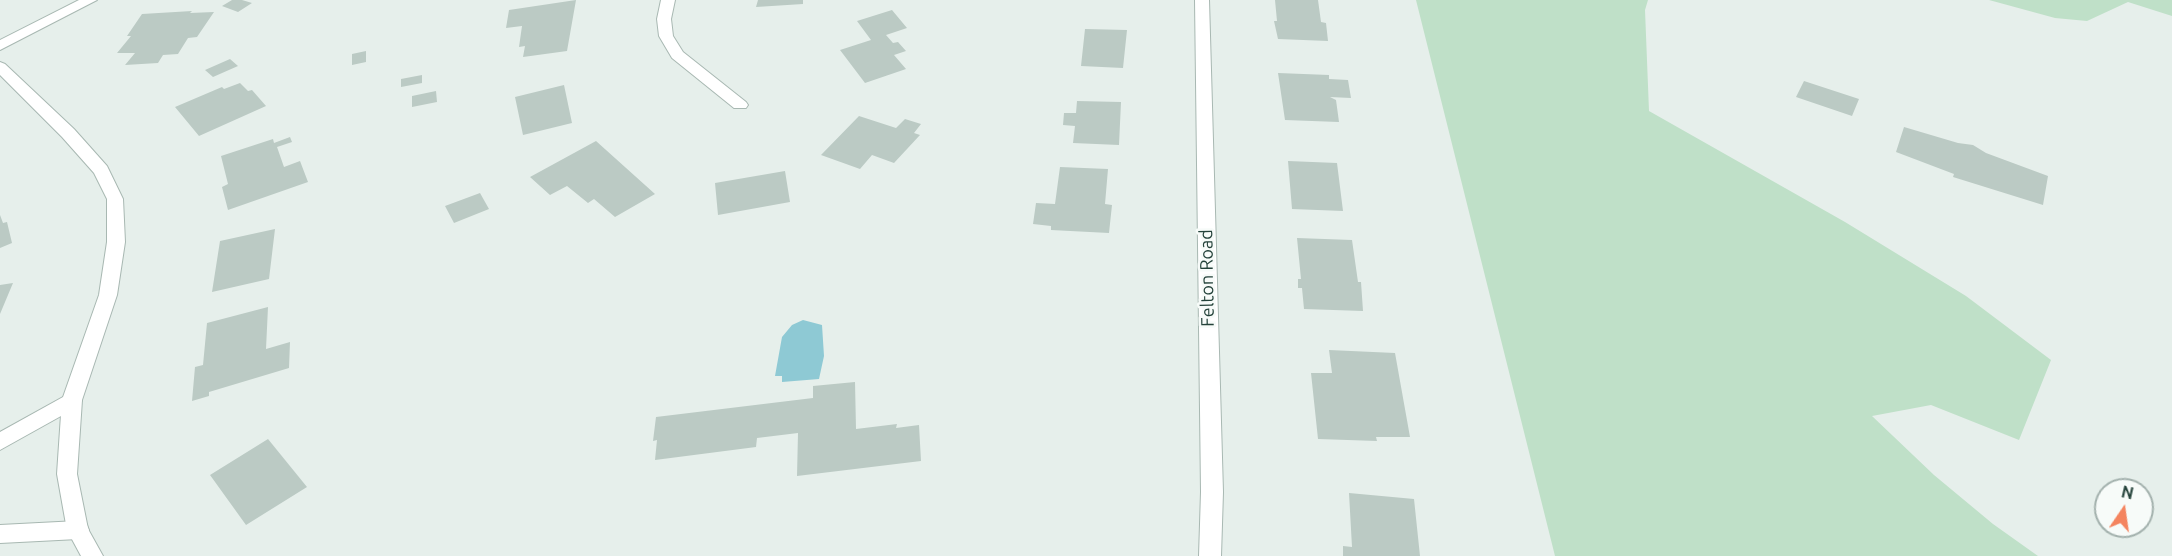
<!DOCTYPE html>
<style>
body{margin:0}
#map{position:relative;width:2172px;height:556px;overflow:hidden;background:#e6efeb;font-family:Ubuntu,sans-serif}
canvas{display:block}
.north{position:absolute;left:2094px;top:478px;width:60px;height:60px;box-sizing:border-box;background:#f7fbf9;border:2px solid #a3b1ad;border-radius:50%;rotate:13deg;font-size:16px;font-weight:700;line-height:24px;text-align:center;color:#24423a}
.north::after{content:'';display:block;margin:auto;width:21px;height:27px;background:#f4845f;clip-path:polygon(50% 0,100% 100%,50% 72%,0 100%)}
</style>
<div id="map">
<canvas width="2172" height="556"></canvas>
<div class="north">N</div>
</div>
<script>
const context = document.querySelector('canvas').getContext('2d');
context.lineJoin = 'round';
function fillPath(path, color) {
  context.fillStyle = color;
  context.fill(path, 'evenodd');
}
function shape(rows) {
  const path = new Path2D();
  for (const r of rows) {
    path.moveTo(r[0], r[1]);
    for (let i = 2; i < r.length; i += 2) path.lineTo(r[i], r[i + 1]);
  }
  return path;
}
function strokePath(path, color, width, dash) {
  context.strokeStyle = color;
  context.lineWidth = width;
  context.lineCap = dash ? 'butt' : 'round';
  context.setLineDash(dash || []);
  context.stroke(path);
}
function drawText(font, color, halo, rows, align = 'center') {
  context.font = font + ' Ubuntu,sans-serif';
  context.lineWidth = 5;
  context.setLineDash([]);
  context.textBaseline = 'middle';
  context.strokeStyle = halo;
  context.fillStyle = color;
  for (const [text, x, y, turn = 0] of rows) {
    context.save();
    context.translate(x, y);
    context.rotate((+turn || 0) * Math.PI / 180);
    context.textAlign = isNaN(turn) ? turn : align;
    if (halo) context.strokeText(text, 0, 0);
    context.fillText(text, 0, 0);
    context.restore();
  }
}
fillPath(shape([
 [1416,0,1648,0,1645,10,1649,111,1845,222,1966,296,2051,360,2019,440,1931,405,1872,416,1934,475,1993,524,2038,556,1555,556],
 [1989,0,2172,0,2172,16,2128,2,2087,21,2055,18]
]), '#bfe0c8');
fillPath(shape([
 [803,320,822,325,824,356,819,379,782,382,782,376,775,376,782,337,792,325]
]), '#8ec9d4');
fillPath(shape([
 [232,0,242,0,252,3,238,12,222,6],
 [576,0,567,51,523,57,525,46,519,47,522,26,506,28,509,10],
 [758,0,803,0,803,4,756,7],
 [1275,0,1318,0,1321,22,1326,23,1328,41,1278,39,1274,21,1277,21],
 [892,10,907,28,886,35,893,43,898,42,906,51,894,55,906,69,865,83,840,50,871,40,857,21],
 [192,11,190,13,214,12,197,37,188,38,178,54,163,55,158,63,125,65,135,53,117,53,131,36,127,36,142,14],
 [1085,29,1127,30,1123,68,1081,66],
 [366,51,366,62,352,65,352,54],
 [230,59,238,66,213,77,205,70],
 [1278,73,1329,75,1329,79,1348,80,1351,98,1330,97,1336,100,1339,122,1285,120],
 [422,75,422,83,401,87,401,79],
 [1804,81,1859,99,1852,116,1796,97],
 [240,83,248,91,252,90,266,106,199,136,175,107,222,87,224,89],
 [564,85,572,123,523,135,515,97],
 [436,91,437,102,412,107,412,96],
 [1077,101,1121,102,1119,145,1073,143,1075,126,1063,125,1064,113,1076,113],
 [859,116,896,128,905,119,921,124,914,133,920,135,894,163,872,155,860,169,821,155],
 [1904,127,1958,143,1973,145,1986,153,2048,176,2043,205,1953,177,1954,174,1896,152],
 [290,137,292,142,277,147,284,167,300,161,308,182,228,210,222,187,228,184,221,156,273,139,274,143],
 [596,141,655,194,615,217,594,199,588,203,567,186,550,195,530,177],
 [1288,161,1337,163,1343,211,1292,209],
 [1060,167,1108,169,1105,204,1112,205,1109,233,1051,230,1051,226,1033,224,1036,203,1055,204],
 [785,171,790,202,718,215,715,183],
 [480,193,489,209,454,223,445,206],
 [0,215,3,223,7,222,12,243,0,248],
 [275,229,269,279,212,292,220,241],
 [1297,238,1352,240,1358,282,1361,282,1363,311,1304,309,1302,288,1298,288,1298,279,1301,279],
 [13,283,0,314,0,285],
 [268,307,266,349,290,342,289,368,209,392,209,396,192,401,195,367,203,365,207,323],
 [1329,350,1395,353,1410,437,1376,437,1377,441,1318,439,1311,373,1332,373],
 [855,382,856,429,897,424,896,428,919,425,921,461,797,476,798,433,757,438,756,447,655,460,657,440,653,441,656,417,813,398,813,386],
 [268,439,307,487,246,525,210,475],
 [1349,493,1414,499,1420,556,1343,556,1343,546,1352,547]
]), '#bbcac4');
const lane = shape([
 [72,392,79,394,82,400,79,406,0,450,0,432,72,392],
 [78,521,86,523,89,530,86,537,78,539,0,543,0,525,78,521]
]);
const street = shape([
 [79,0,97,0,0,50,0,40,79,0],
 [661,0,675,0,671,19,673,36,683,52,746,102,748,105,746,108,734,108,672,58,659,36,657,19,661,0],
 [1195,0,1209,0,1223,492,1221,556,1199,556,1201,492,1195,0],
 [0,62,5,64,74,129,107,166,123,199,125,242,117,295,82,400,77,474,88,529,103,556,81,556,67,530,57,474,62,400,99,295,107,242,107,199,94,173,62,137,0,75,0,62]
]);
strokePath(lane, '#a8b8b2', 2);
strokePath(street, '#a8b8b2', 2);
fillPath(lane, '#fff');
fillPath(street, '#fff');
drawText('18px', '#24423a', '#f7fbf9', [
 ["Felton Road",1207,278,-91]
]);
</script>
